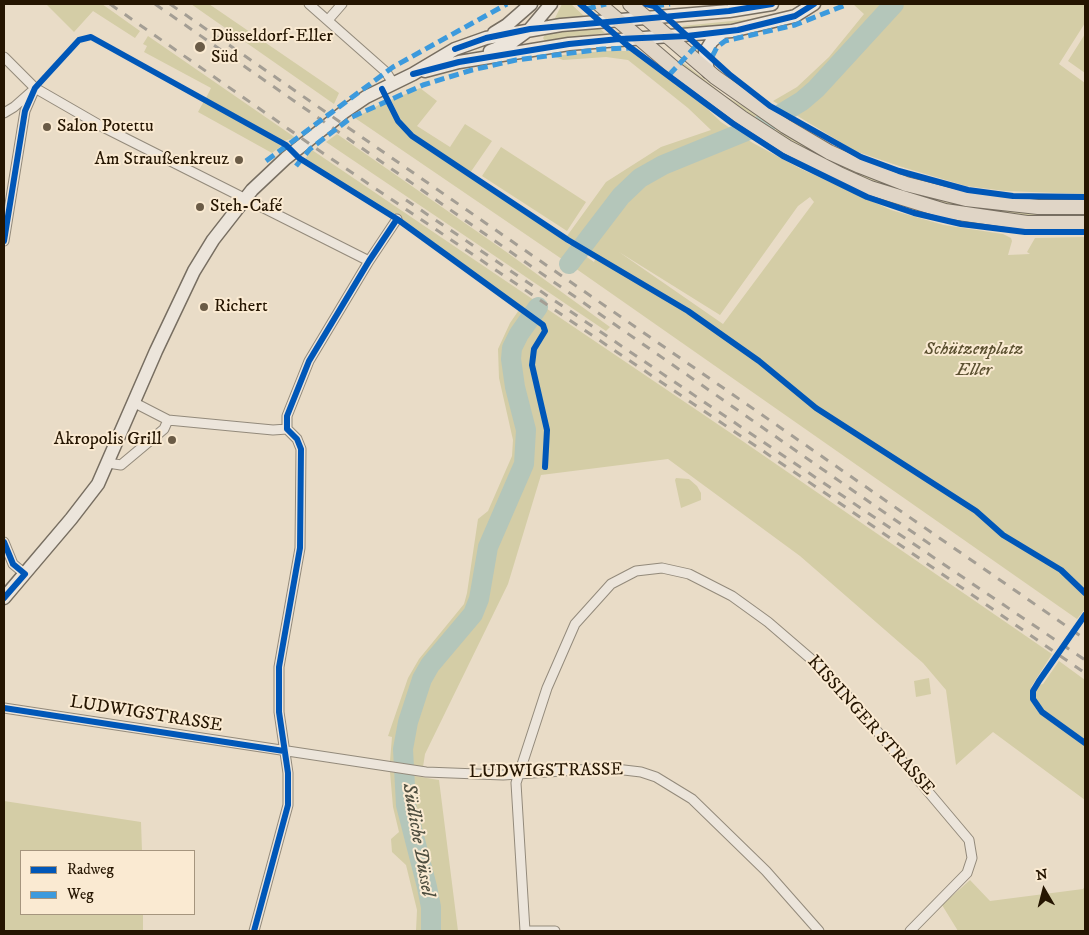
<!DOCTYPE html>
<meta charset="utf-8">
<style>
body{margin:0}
#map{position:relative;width:1089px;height:935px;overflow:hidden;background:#e9dcc7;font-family:"IM FELL DW Pica",serif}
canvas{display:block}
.frame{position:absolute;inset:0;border:5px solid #251501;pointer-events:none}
.legend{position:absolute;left:20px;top:850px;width:175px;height:65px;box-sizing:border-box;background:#faead2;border:1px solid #a5957e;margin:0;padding:6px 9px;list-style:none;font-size:15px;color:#251501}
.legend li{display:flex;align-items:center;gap:10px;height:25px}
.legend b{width:25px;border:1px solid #a5957e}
.north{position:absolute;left:1019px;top:865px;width:50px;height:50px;-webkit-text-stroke:4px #faead2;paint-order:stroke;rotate:352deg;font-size:14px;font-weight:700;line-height:20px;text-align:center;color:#251501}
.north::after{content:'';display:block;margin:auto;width:18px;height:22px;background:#251501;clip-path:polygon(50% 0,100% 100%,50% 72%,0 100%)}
</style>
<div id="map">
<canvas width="1089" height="935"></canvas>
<div class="frame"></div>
<ul class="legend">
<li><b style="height:6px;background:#0057b8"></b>Radweg</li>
<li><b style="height:6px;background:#3c9add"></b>Weg</li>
</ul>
<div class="north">N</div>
</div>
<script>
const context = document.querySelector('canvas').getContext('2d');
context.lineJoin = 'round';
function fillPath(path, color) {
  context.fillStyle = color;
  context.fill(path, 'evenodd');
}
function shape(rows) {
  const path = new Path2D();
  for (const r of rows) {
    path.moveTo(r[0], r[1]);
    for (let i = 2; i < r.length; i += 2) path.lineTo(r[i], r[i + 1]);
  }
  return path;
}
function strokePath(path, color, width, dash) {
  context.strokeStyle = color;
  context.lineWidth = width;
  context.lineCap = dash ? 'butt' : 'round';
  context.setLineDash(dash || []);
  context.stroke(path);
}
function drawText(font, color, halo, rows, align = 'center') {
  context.font = font + ' "IM FELL DW Pica",serif';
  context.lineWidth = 4;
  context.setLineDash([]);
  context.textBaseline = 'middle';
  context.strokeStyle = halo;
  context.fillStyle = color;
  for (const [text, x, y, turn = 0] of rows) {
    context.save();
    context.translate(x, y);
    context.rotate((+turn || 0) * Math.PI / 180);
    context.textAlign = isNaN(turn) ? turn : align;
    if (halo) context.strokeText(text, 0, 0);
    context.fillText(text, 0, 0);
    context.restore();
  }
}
fillPath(shape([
 [46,4,102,4,140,31,135,38,93,11,74,32],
 [191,4,209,4,339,93,334,104],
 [562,4,571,4,584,16,554,20],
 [853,4,1085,5,1085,23,1059,64,1085,83,1085,194,1005,191,966,186,902,167,855,151,773,101,797,87,829,57,864,14],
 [751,19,731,25,686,30,682,26],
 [598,27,605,33,545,41,543,38,546,33],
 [1085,34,1085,73,1068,61],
 [148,36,293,136,295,138,283,141,206,98,211,88,144,52,147,46,143,44],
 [604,51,631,51,696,98,721,122,753,143,799,168,891,210,944,225,1003,234,1011,238,1012,241,1008,255,1030,254,1027,252,1035,238,1085,237,1085,609,1077,619,575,268,355,118,386,101,397,122,411,137,479,181,594,262,597,255,567,236,606,182,661,147,711,130,688,108,628,60,606,57,563,60,553,56],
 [810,197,814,202,723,324,619,252,720,315,798,206],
 [684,63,725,96,756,113,756,116,753,118,681,67],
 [420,88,437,101,417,126,450,147,465,124,492,141,470,173,408,130,400,119,391,100],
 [204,101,280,144,281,146,272,153,198,112],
 [778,129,959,204,1043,214,1085,213,1085,217,1042,218,956,208,871,182,803,149,773,130],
 [337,134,505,251,610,327,606,331,326,142],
 [501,147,586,202,567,231,482,176],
 [312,150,741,440,1052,654,1031,687,1043,684,1059,661,1085,680,1085,800,993,732,956,765,946,690,923,663,800,556,668,459,541,475,508,584,425,754,423,767,390,761,392,737,388,736,408,678,419,659,464,604,467,593,478,519,488,511,512,456,513,440,499,378,498,349,510,323,521,307,398,218,305,159],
 [676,478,689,479,697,486,701,493,701,500,681,508,675,480],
 [929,678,931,694,916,697,914,681],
 [390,772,439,780,458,931,416,931,417,910,406,865,392,852,391,839,399,832,393,807],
 [4,801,141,822,142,851,21,851,21,914,143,914,143,931,4,931],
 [970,880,990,901,1083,889,1085,886,1085,931,958,931,942,905]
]), '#d4cda6');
strokePath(shape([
 [569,264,621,196,640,178,663,165,766,123,802,101,816,89,894,4],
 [431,931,431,907,427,887,406,805,403,749,408,722,422,679,430,665,473,614,479,599,488,547,524,464,526,430,515,387,511,359,512,348,519,334,538,307]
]), '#b4c6ba', 20);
const street = shape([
 [309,4,386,72,393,83],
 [328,20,342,4],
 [4,57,35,88,101,126,369,261],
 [4,113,14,107,31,92],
 [4,241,25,111,35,88],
 [133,402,168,420,273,430,287,429],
 [287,429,287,416,309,361,369,261,397,219],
 [108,463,121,465,164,429,168,420],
 [4,542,13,564,25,574],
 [4,708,426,772,503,775,607,768,641,772,656,777,692,799,766,871,819,931],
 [254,931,288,805,288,773,279,712,279,667,300,548,301,449,297,439,287,429],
 [525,931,516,783,547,688,575,624,611,584,636,571,662,568,689,574,732,596,768,622,811,659,839,686,969,840,972,858,967,873,910,931],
 [525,931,555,931]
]);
const secondary = shape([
 [494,33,507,25,531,4],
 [490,51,511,43,530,29,551,4],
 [425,71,459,62,569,44,732,31,795,16,814,4],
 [708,72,705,52,712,41,723,32],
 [4,598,71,519,98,484,156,351,194,271,213,240,252,190,286,158,344,112,366,97,413,74,455,49,486,38,561,25,729,11,772,4]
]);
const primary = shape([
 [599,4,674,68,742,118,787,147,841,175,870,188,945,211,1027,223,1085,223],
 [630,4,715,77,785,126,829,152,860,166,906,184,966,199,1038,207,1085,207]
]);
strokePath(street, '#938a7b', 11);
strokePath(secondary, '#776e61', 15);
strokePath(primary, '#776e61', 16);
strokePath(street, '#ece5db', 9);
strokePath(secondary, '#ece5db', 12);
strokePath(primary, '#e0d5c6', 14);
strokePath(shape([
 [110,4,317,149,828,495,1085,673],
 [155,4,934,547],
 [170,4,1085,639],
 [406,200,1085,660]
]), '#a49e94', 3, [9, 9]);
strokePath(shape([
 [654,6,670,4],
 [586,9,606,4],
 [712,57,717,47,725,41,795,25,848,4],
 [669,75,697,45],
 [266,161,393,67,507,4],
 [296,166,310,149,352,117,423,85,472,70,516,60,603,49,631,48]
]), '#3c9add', 5, [10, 5]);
strokePath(shape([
 [580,4,627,45,732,123,783,156,867,197,914,213,961,224,1025,232,1085,232],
 [646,4,654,6,729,74,770,106,861,157,899,171,968,190,1013,196,1085,197],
 [455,49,486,38,530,29,729,11,772,4],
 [413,74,459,62,569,44,619,39,687,36,738,30,795,16,814,4],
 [382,89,398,121,412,136,568,240,688,311,759,361,816,408,976,511,1003,535,1061,570,1085,593],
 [4,241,25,111,35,88,79,40,91,37,286,145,299,158,397,219,543,325,545,331,534,349,532,365,547,430,545,467],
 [4,542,13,564,25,574,4,598],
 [1085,615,1039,681,1033,691,1033,699,1042,712,1085,743],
 [4,708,284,751],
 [254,931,288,805,288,773,279,712,279,667,300,548,301,449,297,439,287,429,287,416,309,361,369,261,397,219]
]), '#0057b8', 6);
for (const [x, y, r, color] of [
 [200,47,6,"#6a5b46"],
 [47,127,5,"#6a5b46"],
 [239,160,5,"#6a5b46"],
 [200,207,5,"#6a5b46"],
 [204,307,5,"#6a5b46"],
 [172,440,5,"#6a5b46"]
]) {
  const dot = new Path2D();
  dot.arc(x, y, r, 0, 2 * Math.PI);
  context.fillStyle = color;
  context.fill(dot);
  strokePath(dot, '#faead2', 2);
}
drawText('18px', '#251501', '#faead2', [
 ["Düsseldorf-Eller",211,37],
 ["Süd",211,58],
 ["Salon Potettu",57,127],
 ["Am Straußenkreuz",229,160,"right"],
 ["Steh-Café",210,207],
 ["Richert",214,307],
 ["Akropolis Grill",162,440,"right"]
], 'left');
drawText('italic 18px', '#5c5131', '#faead2', [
 ["Schützenplatz",974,350],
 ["Eller",974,371]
]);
drawText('18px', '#251501', '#faead2', [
 ["LUDWIGSTRASSE",146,715,9],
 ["KISSINGER STRASSE",870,726,48],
 ["LUDWIGSTRASSE",546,772,-1]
]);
drawText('italic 19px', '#4f4f40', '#faead2', [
 ["Südliche Düssel",417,840,80]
]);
</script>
